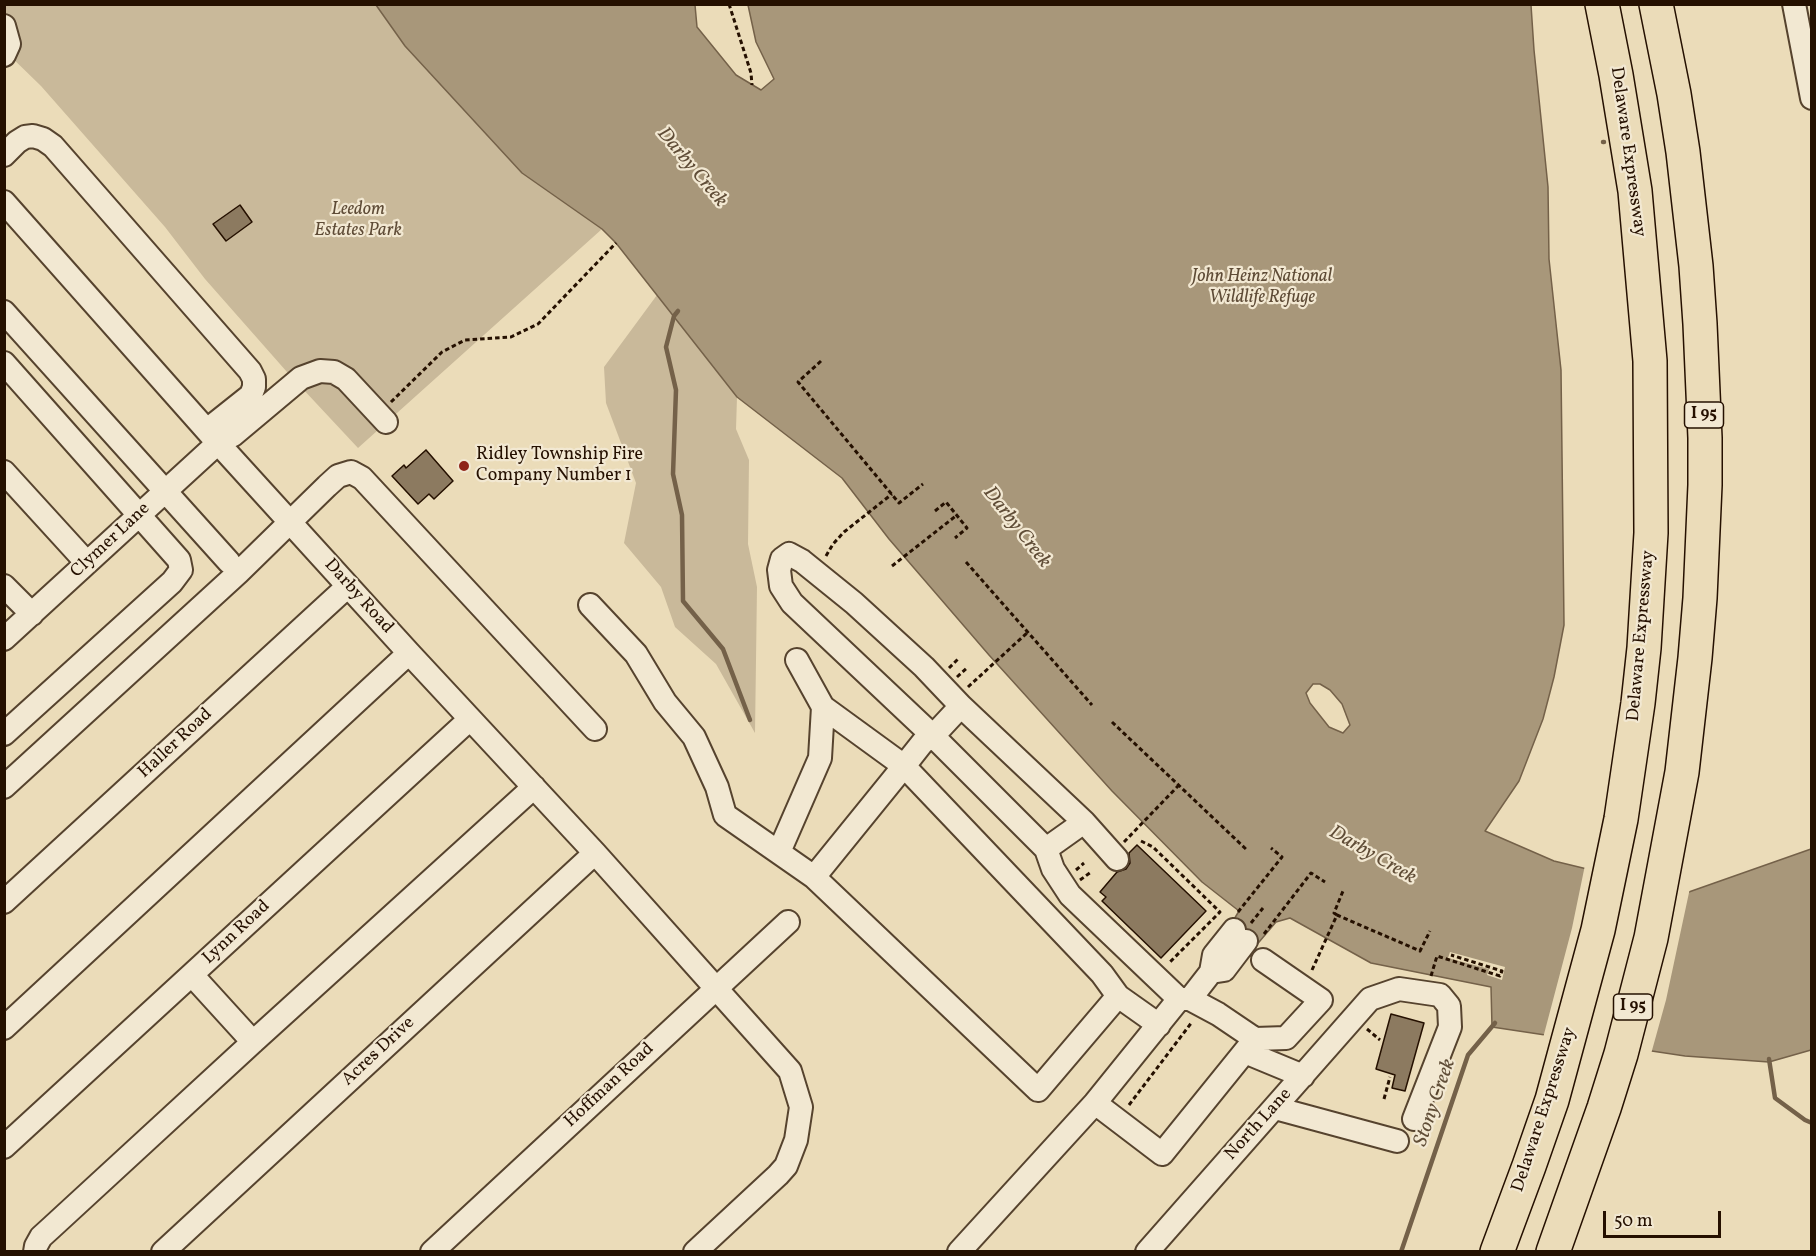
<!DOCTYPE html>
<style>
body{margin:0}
#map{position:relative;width:1816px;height:1256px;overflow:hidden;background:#ebdcb9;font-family:Vollkorn,serif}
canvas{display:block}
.frame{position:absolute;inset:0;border:6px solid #251000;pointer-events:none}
.scale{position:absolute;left:1603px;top:1211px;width:118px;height:27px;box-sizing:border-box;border:3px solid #251000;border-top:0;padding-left:8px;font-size:18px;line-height:21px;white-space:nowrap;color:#251000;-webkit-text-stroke:4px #f2e8d2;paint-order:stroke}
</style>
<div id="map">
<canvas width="1816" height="1256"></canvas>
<div class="frame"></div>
<div class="scale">50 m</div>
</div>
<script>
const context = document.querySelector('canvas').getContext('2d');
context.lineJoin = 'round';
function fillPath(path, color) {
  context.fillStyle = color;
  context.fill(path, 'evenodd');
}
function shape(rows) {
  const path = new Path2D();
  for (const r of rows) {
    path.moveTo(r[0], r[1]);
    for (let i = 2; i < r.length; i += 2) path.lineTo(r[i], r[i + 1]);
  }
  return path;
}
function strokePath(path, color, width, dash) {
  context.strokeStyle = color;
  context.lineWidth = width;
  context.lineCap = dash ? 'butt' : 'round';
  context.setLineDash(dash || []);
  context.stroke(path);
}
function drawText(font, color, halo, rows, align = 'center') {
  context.font = font + ' Vollkorn,serif';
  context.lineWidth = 4.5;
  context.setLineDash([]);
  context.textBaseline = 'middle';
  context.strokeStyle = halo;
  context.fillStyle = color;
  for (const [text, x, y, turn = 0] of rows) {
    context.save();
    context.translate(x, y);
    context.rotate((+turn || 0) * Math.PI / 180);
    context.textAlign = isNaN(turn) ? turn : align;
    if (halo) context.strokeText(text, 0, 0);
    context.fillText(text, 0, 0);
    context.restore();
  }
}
fillPath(shape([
 [4,5,376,5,405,46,522,173,602,229,358,448,287,372,205,279,165,227,41,86,5,51],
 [657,295,737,397,736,429,749,460,748,544,757,587,755,733,716,664,675,627,661,587,624,543,636,483,606,403,604,367]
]), '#c9b99a');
const water = shape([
 [376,5,695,5,697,27,736,75,761,90,774,79,756,42,748,5,1531,5,1534,50,1548,187,1549,259,1561,370,1564,625,1554,677,1543,719,1519,781,1485,831,1554,861,1686,893,1811,849,1811,1050,1769,1062,1685,1056,1492,1027,1491,987,1371,963,1290,918,1276,922,1254,948,1230,926,1239,911,1202,882,1112,791,989,655,889,539,842,478,737,397,616,243,602,229,522,173,405,46,376,5],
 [1313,684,1320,684,1330,690,1342,704,1350,725,1343,733,1329,727,1310,703,1306,693,1313,684]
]);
fillPath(water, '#a8977a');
strokePath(water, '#746149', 1.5);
fillPath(shape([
 [1585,865,1686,890,1690,888,1666,1000,1651,1054,1543,1038,1572,928],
 [1450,952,1505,967,1502,980,1487,975,1489,969,1448,958]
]), '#ebdcb9');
strokePath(shape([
 [1603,142,1604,142],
 [678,311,674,316,666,347,676,390,673,474,682,515,683,601,723,649,750,720],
 [1769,1059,1775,1098,1805,1120,1812,1123],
 [1401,1252,1468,1055,1495,1023]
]), '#746149', 4.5);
const building = shape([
 [240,205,252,222,226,241,213,224,240,205],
 [426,450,453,481,434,499,429,494,418,504,392,476,404,465,406,468,426,450],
 [1137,845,1206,911,1161,958,1102,901,1106,897,1100,892,1117,872,1126,869,1130,863,1129,853,1137,845],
 [1391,1014,1424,1023,1405,1091,1392,1088,1395,1075,1376,1069,1391,1014]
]);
fillPath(building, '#8c7a60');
strokePath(building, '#251000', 1.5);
const minor = shape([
 [1794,4,1812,98],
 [4,26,9,44,4,55],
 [4,155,17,142,25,137,33,136,43,139,53,146,250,371,254,379,254,387,251,395,207,430],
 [4,202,218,443,409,653,595,853,790,1071,801,1107,796,1140,786,1166,778,1175,695,1252],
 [4,312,229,562],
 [4,363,179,560,181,570,172,582,4,734],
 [4,472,87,563],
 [4,586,32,614],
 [590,605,636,654,665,702,694,737,717,787,725,815,814,877],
 [4,639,218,443,233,435,301,378,320,371,334,372,346,379,386,422],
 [797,660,823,707,904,766,1102,974,1118,996,1038,1090,814,877,904,766,923,742,933,736,792,603,781,586,779,570,782,559,789,554,802,561,854,603,924,667,961,706],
 [4,787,238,573,327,486,338,476,351,472,362,478,595,729],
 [1084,822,1117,859],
 [1046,849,1084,822,961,706,933,736,1046,849,1053,869,1070,895,1179,999],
 [779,852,820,758,823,707],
 [4,902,348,586],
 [1211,972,1214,955,1234,930],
 [192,975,253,1042],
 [1118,996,1159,1025],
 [1190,999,1211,972,1224,970,1246,941],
 [4,1028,409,653],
 [1255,1039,1286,1038,1321,1000,1263,960],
 [1245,1052,1303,1076],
 [1275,1108,1397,1141],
 [4,1147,470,719],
 [35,1252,36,1246,41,1237,52,1227,253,1042,534,787],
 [163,1252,595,853],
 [432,1252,788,922],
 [959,1252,1095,1103,1179,999,1190,999,1218,1014,1255,1039,1162,1154,1095,1103],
 [1147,1252,1370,999,1399,989,1440,995,1449,1006,1450,1027,1414,1119]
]);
const highway = shape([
 [1497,1252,1529,1166,1552,1100,1598,930,1621,819,1638,703,1644,648,1651,533,1650,361,1635,191,1616,75,1602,4],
 [1553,1252,1604,1108,1621,1054,1651,938,1682,772,1695,658,1700,598,1705,485,1705,438,1700,324,1696,266,1683,152,1674,94,1656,4]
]);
strokePath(minor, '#56432e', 26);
strokePath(highway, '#251000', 36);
strokePath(shape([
 [729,4,751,73,752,85],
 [821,361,798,382,899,503,923,484],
 [391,402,442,352,465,340,511,337,538,324,616,243],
 [935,511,946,502,967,528,955,538],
 [826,556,833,544,844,532,892,494],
 [966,562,1092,705],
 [892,566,957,515],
 [949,668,958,659],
 [957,677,967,668],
 [968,687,1028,632],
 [1112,722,1248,851],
 [1141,841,1153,847,1220,912,1169,963],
 [1124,842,1179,785],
 [1076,870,1084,863],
 [1080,880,1091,872],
 [1238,912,1282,857,1271,848],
 [1337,915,1334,913,1343,891],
 [1251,923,1263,908],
 [1264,934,1311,873,1325,882],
 [1312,970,1337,915,1420,951,1430,931],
 [1431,976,1437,956,1500,976,1502,971,1451,955],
 [1367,1029,1380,1040],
 [1384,1099,1390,1077],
 [1129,1105,1192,1022]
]), '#251000', 3, [4.5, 3]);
strokePath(minor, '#f2e8d2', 22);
strokePath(highway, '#ebdcb9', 33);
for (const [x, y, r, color] of [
 [464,466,6,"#8f2418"]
]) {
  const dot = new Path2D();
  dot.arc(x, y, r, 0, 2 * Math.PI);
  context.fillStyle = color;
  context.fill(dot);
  strokePath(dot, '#f2e8d2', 2);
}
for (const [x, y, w] of [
 [1704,415,39],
 [1633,1007,39]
]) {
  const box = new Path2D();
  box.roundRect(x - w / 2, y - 13, w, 26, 4.5);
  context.fillStyle = '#f2e8d2';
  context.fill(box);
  strokePath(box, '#251000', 1.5);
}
drawText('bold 16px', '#251000', null, [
 ["I 95",1704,415],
 ["I 95",1633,1007]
]);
drawText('18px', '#251000', '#f2e8d2', [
 ["Delaware Expressway",1627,152,82],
 ["Clymer Lane",111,541,-43],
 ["Darby Road",358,597,48],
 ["Delaware Expressway",1642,636,-85],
 ["Haller Road",176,744,-43],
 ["Lynn Road",237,933,-43],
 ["Acres Drive",379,1052,-43],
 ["Hoffman Road",610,1086,-43],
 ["Delaware Expressway",1545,1110,-72],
 ["North Lane",1259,1125,-48]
]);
drawText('italic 18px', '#5e4b36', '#f2e8d2', [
 ["Leedom",358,211],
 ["Estates Park",358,232],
 ["John Heinz National",1262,278],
 ["Wildlife Refuge",1262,299]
]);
drawText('18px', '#251000', '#f2e8d2', [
 ["Ridley Township Fire",476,456],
 ["Company Number 1",476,477]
], 'left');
drawText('italic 20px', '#604d37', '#f2e8d2', [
 ["Darby Creek",691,168,50],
 ["Darby Creek",1016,528,52],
 ["Darby Creek",1372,856,30],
 ["Stony Creek",1436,1103,-71]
]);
</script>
